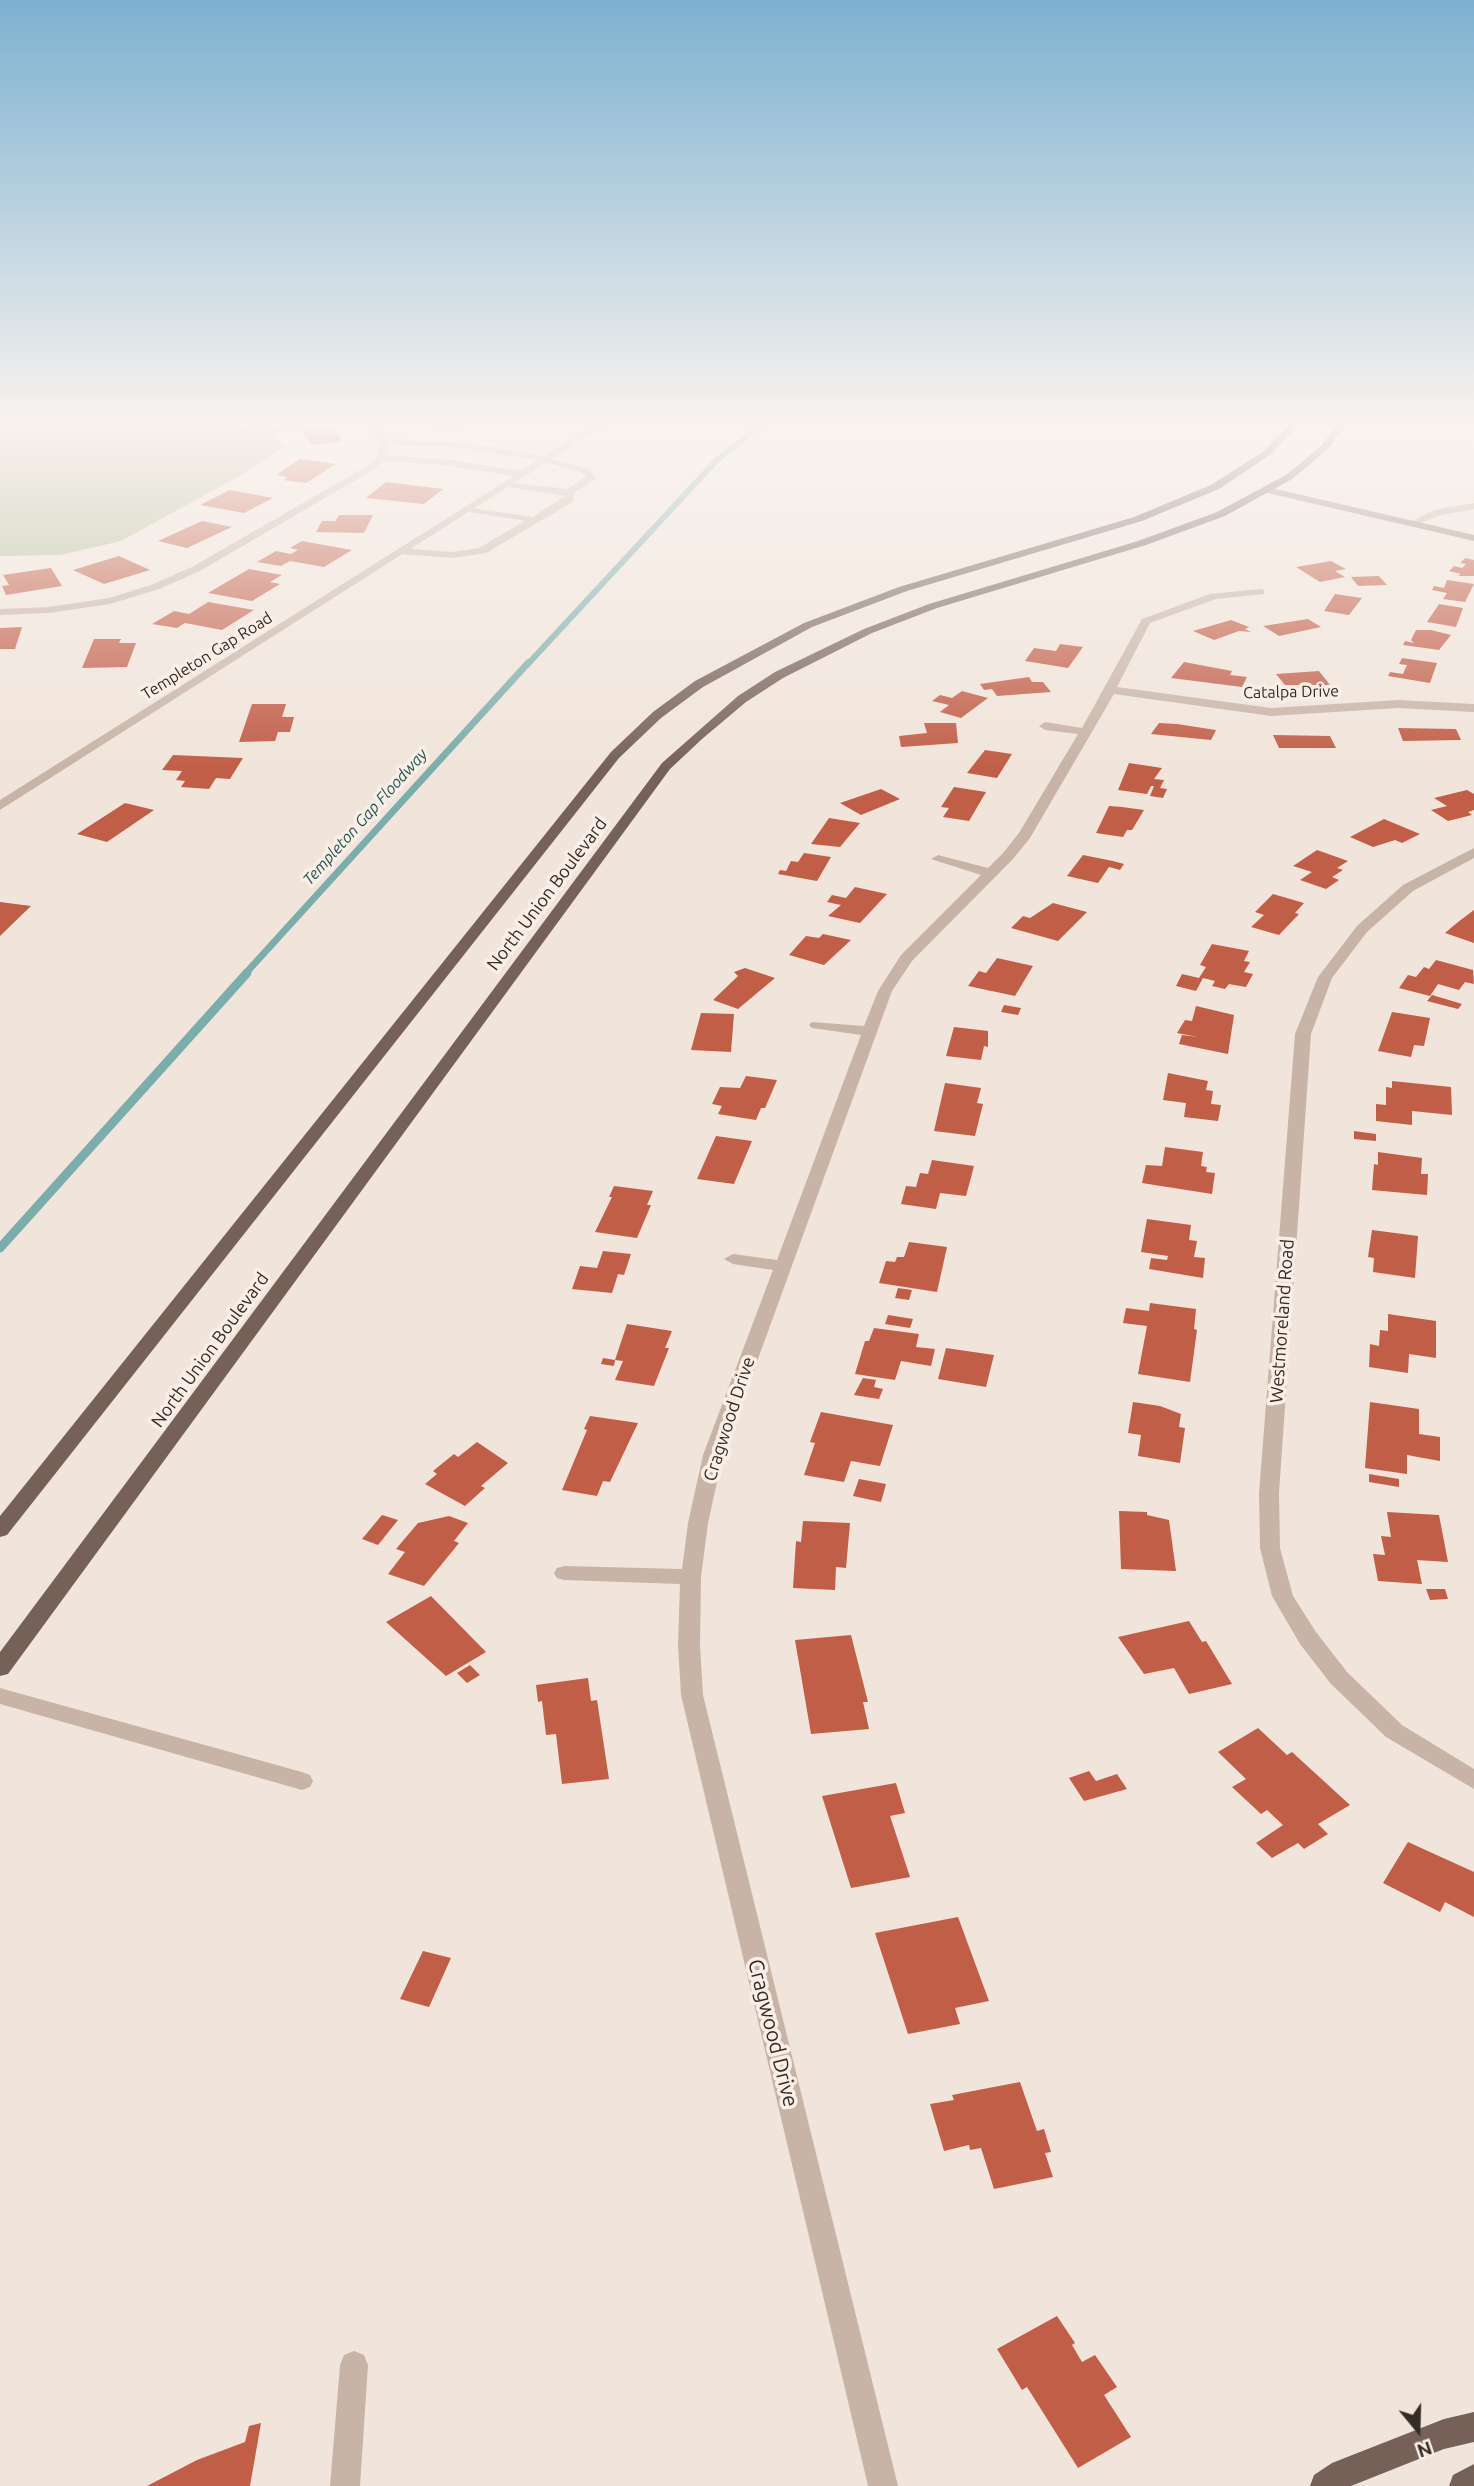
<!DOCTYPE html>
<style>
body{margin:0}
#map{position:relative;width:1474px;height:2486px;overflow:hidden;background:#f1e5db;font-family:Ubuntu,sans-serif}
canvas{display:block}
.north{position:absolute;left:1383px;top:2395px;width:70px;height:70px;-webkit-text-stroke:5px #f9efe7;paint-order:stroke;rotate:161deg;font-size:19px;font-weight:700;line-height:28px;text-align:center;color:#352b27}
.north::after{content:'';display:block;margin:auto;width:24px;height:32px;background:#352b27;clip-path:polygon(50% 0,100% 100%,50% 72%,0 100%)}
</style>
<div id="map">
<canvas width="1474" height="2486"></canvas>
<div class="north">N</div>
</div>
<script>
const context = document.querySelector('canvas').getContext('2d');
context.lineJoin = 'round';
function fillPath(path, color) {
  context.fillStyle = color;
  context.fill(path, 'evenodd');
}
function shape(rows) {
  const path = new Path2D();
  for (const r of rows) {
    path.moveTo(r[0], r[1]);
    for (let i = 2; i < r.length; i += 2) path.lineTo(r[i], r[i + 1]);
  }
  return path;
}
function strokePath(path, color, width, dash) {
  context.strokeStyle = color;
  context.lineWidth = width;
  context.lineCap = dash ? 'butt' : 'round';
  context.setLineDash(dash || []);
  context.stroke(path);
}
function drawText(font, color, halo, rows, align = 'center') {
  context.font = font + ' Ubuntu,sans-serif';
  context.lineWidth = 7;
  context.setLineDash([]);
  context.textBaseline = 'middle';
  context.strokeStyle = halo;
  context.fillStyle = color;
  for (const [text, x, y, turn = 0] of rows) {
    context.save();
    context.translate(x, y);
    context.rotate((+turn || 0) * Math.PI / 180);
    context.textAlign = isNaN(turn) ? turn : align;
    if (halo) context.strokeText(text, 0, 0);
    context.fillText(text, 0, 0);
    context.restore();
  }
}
fillPath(shape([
 [0,420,204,420,261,432,317,420,333,420,272,435,285,446,243,474,121,541,60,555,0,556]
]), '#b5bf9b');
strokePath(shape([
 [527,665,715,462,767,420]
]), '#7badac', 6);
strokePath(shape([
 [245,974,528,663]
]), '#7badac', 7);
strokePath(shape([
 [0,1248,247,973]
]), '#7badac', 9);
fillPath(shape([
 [423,420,482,420,485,422,437,430],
 [332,425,343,442,312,445,301,429],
 [300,459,336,464,306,483,283,480,288,477,276,475],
 [386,482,443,489,424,504,366,498],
 [230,490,273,498,244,513,200,505],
 [339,515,373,515,364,533,316,532,322,521,335,521],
 [202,521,232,527,187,548,158,541],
 [302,541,352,550,324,567,290,561,281,566,257,562,276,551,291,554,298,550,290,548],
 [119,556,150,570,104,584,73,570],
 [1465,558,1474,560,1474,576,1458,576,1461,574,1449,571,1454,566,1462,568,1466,564,1460,563],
 [1331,561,1346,569,1335,571,1345,577,1320,582,1296,567],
 [51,568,62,586,6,595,2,586,9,585,3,575],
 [249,569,282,575,270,582,280,584,252,601,208,593],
 [1379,576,1387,585,1358,586,1351,577],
 [1447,580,1474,584,1465,602,1443,599,1447,593,1432,590,1434,586,1444,588],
 [1335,594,1362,598,1349,615,1324,611],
 [208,602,254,610,222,630,185,623,177,628,152,624,174,611,189,614],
 [1439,604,1463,608,1456,627,1427,622],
 [1308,619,1321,627,1279,636,1263,626],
 [1231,620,1249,627,1245,629,1251,632,1239,631,1214,640,1193,631],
 [22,627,15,649,0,649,0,628],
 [1416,630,1431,630,1451,635,1439,650,1403,645,1405,641,1414,643,1411,640],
 [94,639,121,639,119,643,136,643,127,667,82,668],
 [1060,644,1083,647,1068,668,1025,661,1034,648,1056,651],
 [1402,658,1437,663,1430,683,1388,676,1390,672,1403,674,1407,665,1399,664],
 [1184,662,1232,671,1230,675,1247,677,1242,687,1171,678],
 [1319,671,1330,685,1285,685,1276,674],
 [1029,677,1032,682,1043,682,1051,692,997,696,992,689,984,690,980,684],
 [962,691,988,698,961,718,940,712,949,705,932,701,940,695,952,698],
 [252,704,286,704,282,717,294,717,290,732,278,732,275,741,239,742],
 [924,723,956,723,958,743,901,747,899,736,927,733],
 [1159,723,1177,724,1216,730,1211,740,1151,734],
 [1398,728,1456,729,1461,740,1403,741],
 [1273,735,1330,736,1336,748,1279,748],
 [985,750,1012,754,997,778,967,773],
 [173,755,243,758,230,779,216,778,209,789,181,787,185,781,176,780,182,771,162,770],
 [1129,763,1162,768,1154,779,1164,780,1160,788,1167,789,1163,798,1150,796,1154,786,1151,786,1147,794,1118,790],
 [954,787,986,792,969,821,943,817,949,808,941,807],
 [881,789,900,799,861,815,840,803],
 [1467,790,1474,794,1474,810,1468,812,1472,815,1448,821,1431,810,1447,806,1434,798],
 [125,803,154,810,107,842,77,834],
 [1109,806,1122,807,1144,810,1132,830,1127,830,1123,837,1096,833],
 [829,818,860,823,840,847,811,844],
 [1384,819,1420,834,1402,843,1395,840,1373,847,1350,837],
 [1317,850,1348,861,1337,868,1343,870,1332,877,1339,880,1326,889,1300,880,1312,872,1293,866],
 [804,853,831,857,817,881,778,874,780,870,786,871,791,861,798,862],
 [1083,855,1113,861,1124,864,1120,870,1109,867,1098,883,1067,876],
 [855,887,887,894,860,923,828,916,841,905,827,902,832,895,846,898],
 [1273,894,1304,903,1295,913,1299,914,1279,935,1251,927,1264,915,1255,912],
 [0,902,31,906,0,936],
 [1053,903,1087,912,1058,941,1011,928,1023,916,1030,918],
 [1474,910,1474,943,1445,933,1458,922],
 [823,934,851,940,824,965,789,955,806,936,819,938],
 [1212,944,1249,951,1244,961,1250,962,1244,972,1253,974,1246,987,1229,984,1225,989,1212,986,1215,981,1203,978,1196,991,1176,986,1182,974,1199,978,1206,967,1200,965],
 [997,958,1033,966,1015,996,968,986,979,971,986,973],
 [1436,960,1473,970,1474,984,1465,982,1459,990,1438,984,1430,996,1399,988,1408,975,1416,977,1424,967,1429,969],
 [745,968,775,978,738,1009,713,1000,738,976,734,972],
 [1432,995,1449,1000,1462,1004,1458,1009,1427,1001],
 [1004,1005,1021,1008,1018,1015,1001,1012],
 [1196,1006,1234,1015,1228,1054,1179,1044,1182,1035,1198,1037,1177,1033,1185,1020,1192,1021],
 [1392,1012,1430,1018,1424,1046,1414,1045,1411,1057,1378,1051],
 [701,1013,734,1014,731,1052,691,1050],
 [954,1027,988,1031,988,1047,984,1046,981,1060,946,1056],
 [1168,1073,1208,1081,1206,1090,1213,1091,1211,1104,1221,1105,1218,1121,1184,1117,1186,1103,1163,1100],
 [746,1076,777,1080,765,1108,761,1108,756,1120,718,1114,722,1106,712,1104,720,1087,740,1088],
 [1392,1081,1451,1087,1452,1115,1412,1111,1412,1125,1376,1121,1376,1104,1386,1105,1386,1087,1392,1088],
 [945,1083,981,1088,977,1103,983,1104,975,1136,934,1131],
 [1354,1131,1376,1134,1376,1141,1354,1139],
 [716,1136,752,1141,734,1184,697,1179],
 [1165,1147,1203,1152,1201,1166,1207,1167,1206,1172,1215,1173,1212,1194,1142,1183,1146,1165,1162,1166],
 [1378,1152,1422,1158,1421,1174,1428,1174,1427,1195,1372,1190,1374,1164,1378,1165],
 [932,1160,974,1166,966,1196,940,1193,936,1209,901,1204,906,1186,916,1187,920,1173,928,1174],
 [614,1186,653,1191,647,1205,651,1205,637,1238,595,1232,612,1197,609,1197],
 [1147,1219,1191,1225,1189,1240,1197,1241,1194,1257,1205,1258,1203,1278,1149,1269,1151,1258,1167,1260,1168,1256,1141,1252],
 [1372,1230,1418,1236,1415,1278,1373,1272,1374,1258,1368,1257],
 [909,1242,947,1247,937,1292,879,1283,886,1261,895,1262,897,1257,904,1257],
 [603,1251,631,1254,624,1275,618,1274,612,1293,572,1289,580,1266,597,1268],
 [898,1288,912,1290,909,1300,895,1298],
 [1150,1303,1196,1309,1194,1329,1197,1330,1190,1382,1138,1374,1147,1326,1123,1323,1126,1308,1149,1311],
 [1388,1314,1436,1321,1436,1358,1409,1354,1408,1373,1369,1367,1370,1344,1379,1346,1380,1330,1388,1331],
 [888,1315,913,1319,910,1328,885,1324],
 [627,1324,672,1331,665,1348,669,1348,654,1386,615,1380,623,1361,615,1360,614,1366,601,1364,603,1358,615,1360],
 [874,1328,919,1334,916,1347,935,1349,931,1366,901,1361,895,1380,855,1374,865,1341,869,1341],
 [946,1348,994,1355,986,1387,938,1379],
 [863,1378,876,1380,874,1387,883,1389,879,1399,854,1395],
 [1133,1402,1160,1406,1181,1414,1179,1427,1185,1428,1180,1463,1138,1456,1141,1435,1128,1433],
 [1370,1402,1419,1409,1419,1434,1440,1437,1440,1461,1407,1455,1407,1474,1365,1468],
 [821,1412,893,1425,880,1466,851,1461,844,1482,804,1475,815,1443,810,1442],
 [590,1416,638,1423,610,1482,603,1481,597,1496,562,1490,587,1430,584,1429],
 [477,1442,508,1463,481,1486,485,1488,465,1506,425,1484,437,1474,433,1471,454,1454,458,1457],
 [1369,1474,1399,1479,1399,1487,1369,1482],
 [859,1479,886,1484,881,1502,853,1496],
 [1119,1511,1147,1512,1147,1515,1169,1520,1176,1571,1121,1569],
 [1387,1512,1439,1515,1448,1562,1417,1560,1422,1584,1378,1581,1373,1554,1385,1555,1381,1536,1391,1537],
 [382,1515,398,1520,378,1545,362,1539],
 [449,1516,468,1523,454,1541,459,1543,424,1586,388,1574,405,1552,396,1549,418,1523],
 [803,1521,850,1523,846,1568,836,1567,835,1590,793,1588,796,1541,801,1542],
 [1426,1589,1445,1589,1448,1599,1430,1600],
 [431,1596,486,1652,446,1676,386,1622],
 [1189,1621,1202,1642,1206,1641,1232,1684,1189,1694,1174,1668,1144,1674,1118,1637],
 [851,1635,868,1702,863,1702,869,1729,811,1734,795,1640],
 [470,1665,480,1675,467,1683,457,1673],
 [588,1678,591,1701,597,1700,609,1779,562,1784,556,1734,546,1735,542,1701,538,1702,536,1685],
 [1258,1728,1287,1755,1292,1752,1350,1805,1318,1824,1328,1834,1304,1849,1298,1843,1272,1858,1256,1843,1283,1825,1267,1810,1261,1814,1232,1787,1246,1779,1218,1752],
 [1089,1771,1096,1781,1117,1774,1127,1789,1084,1801,1069,1778],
 [896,1783,905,1813,890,1816,910,1877,851,1888,822,1796],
 [1408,1842,1474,1872,1474,1917,1445,1902,1440,1912,1383,1883],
 [958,1917,989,2001,955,2008,960,2024,908,2034,875,1933],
 [423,1951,451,1958,429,2007,400,1999],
 [1020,2082,1037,2131,1044,2129,1051,2152,1045,2153,1053,2177,994,2189,981,2148,970,2150,969,2145,944,2151,930,2104,954,2100,952,2095],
 [1057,2316,1075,2343,1072,2345,1082,2362,1095,2355,1117,2387,1104,2395,1131,2437,1078,2468,1027,2387,1022,2390,997,2349],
 [261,2423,250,2486,147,2486,197,2460,245,2442,249,2426]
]), '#c15e48');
fillPath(shape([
 [543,457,589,469,597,478,574,493,573,502,486,553,452,558,401,554,396,551,401,548,452,552,479,548,525,521,469,512,464,509,465,507,533,517,565,496,508,487,505,486,505,482,567,489,586,477,583,473,543,461,543,457],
 [0,1688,302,1772,310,1775,313,1781,310,1787,302,1790,0,1704,0,1688],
 [354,2351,364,2355,368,2365,360,2486,330,2486,340,2365,344,2355,354,2351]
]), '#c8b4a7');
fillPath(shape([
 [365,420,375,420,388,439,461,442,545,456,601,420,613,420,0,810,0,800,514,476,444,465,383,461,373,470,200,571,159,589,110,604,49,613,0,615,0,609,49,607,109,598,151,585,192,567,367,466,376,457,380,442,365,420],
 [389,445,461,448,538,460,521,471,444,459,386,455,389,445],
 [1474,503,1474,509,1441,515,1413,526,1408,523,1434,510,1474,503],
 [1260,589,1264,590,1264,594,1216,599,1150,623,1117,687,1271,708,1398,700,1474,704,1474,712,1398,708,1271,716,1114,694,1030,838,1013,859,912,961,892,991,723,1455,708,1523,701,1577,700,1645,703,1695,898,2486,868,2486,681,1695,678,1645,680,1584,564,1580,557,1578,554,1573,557,1568,564,1566,682,1569,688,1523,703,1455,773,1270,733,1264,724,1259,733,1254,777,1260,861,1035,812,1028,809,1025,812,1022,864,1026,878,991,901,955,981,875,931,859,938,855,988,868,1003,853,1019,833,1078,734,1045,730,1039,726,1045,722,1082,728,1142,619,1210,594,1260,589],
 [1474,848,1474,858,1413,891,1367,932,1332,978,1311,1034,1279,1493,1280,1548,1293,1596,1316,1632,1347,1672,1402,1725,1474,1769,1474,1789,1386,1737,1331,1684,1300,1644,1272,1596,1260,1548,1259,1493,1295,1034,1318,977,1357,926,1403,885,1474,848]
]), '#c8b4a7');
fillPath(shape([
 [1267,487,1474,535,1474,541,1263,492,1263,488,1267,487]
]), '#9c8379');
fillPath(shape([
 [1293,420,1303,420,1270,455,1219,489,1142,521,907,591,812,627,703,687,661,718,619,758,7,1535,0,1537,0,1516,611,752,653,712,695,681,804,623,899,587,1134,517,1211,485,1264,451,1293,420],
 [1340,420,1350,420,1327,450,1292,479,1225,516,1146,545,937,608,872,633,783,678,746,702,702,739,670,769,8,1674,0,1676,0,1652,662,763,738,696,775,672,864,629,929,604,1138,541,1217,512,1286,475,1321,446,1340,420],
 [1474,2412,1474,2442,1444,2449,1351,2486,1310,2486,1314,2475,1332,2463,1444,2419,1474,2412],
 [1474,2464,1474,2486,1449,2486,1453,2475,1474,2464]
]), '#766159');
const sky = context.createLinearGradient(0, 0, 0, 768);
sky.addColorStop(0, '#7cb1d0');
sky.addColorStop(0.55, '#f9f3ef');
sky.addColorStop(1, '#f9f3ef00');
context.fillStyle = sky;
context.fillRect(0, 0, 1474, 768);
drawText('16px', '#352b27', '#f9efe7', [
 ["Templeton Gap Road",207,656,-32],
 ["Catalpa Drive",1291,692,-1]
]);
drawText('italic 16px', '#1f5555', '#f9efe7', [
 ["Templeton Gap Floodway",365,817,-48]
]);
drawText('18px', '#352b27', '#f9efe7', [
 ["North Union Boulevard",547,894,-53],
 ["Westmoreland Road",1282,1321,-86],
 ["North Union Boulevard",210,1350,-54],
 ["Cragwood Drive",729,1419,-72]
]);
drawText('21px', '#352b27', '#f9efe7', [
 ["Cragwood Drive",773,2033,76]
]);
</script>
